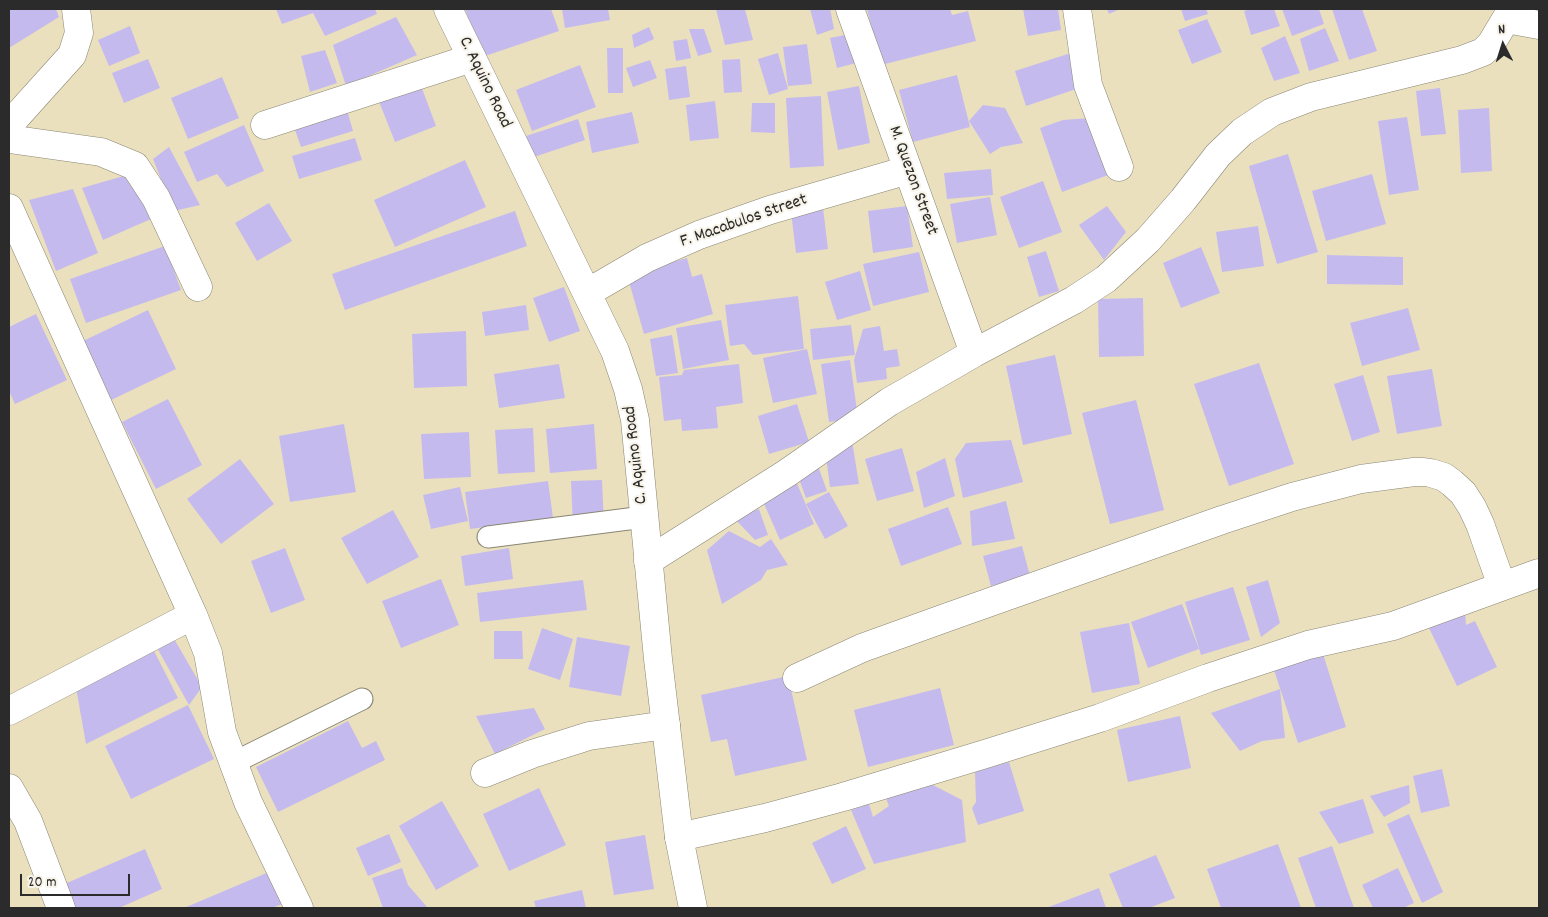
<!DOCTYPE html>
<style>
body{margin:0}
#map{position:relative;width:1548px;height:917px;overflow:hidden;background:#eae0be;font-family:Dekko,sans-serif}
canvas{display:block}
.frame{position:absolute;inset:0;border:10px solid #2b2b2b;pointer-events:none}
.north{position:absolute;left:1478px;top:20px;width:50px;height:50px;-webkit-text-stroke:4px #f7f3e8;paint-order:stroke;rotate:355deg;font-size:14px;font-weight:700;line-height:20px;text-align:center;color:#2b2b2b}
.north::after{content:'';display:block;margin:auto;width:18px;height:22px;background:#2b2b2b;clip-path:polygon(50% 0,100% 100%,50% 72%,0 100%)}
.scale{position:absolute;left:20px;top:874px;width:110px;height:22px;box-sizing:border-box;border:2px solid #2b2b2b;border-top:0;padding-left:6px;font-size:15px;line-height:18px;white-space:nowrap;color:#2b2b2b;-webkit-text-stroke:4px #f7f3e8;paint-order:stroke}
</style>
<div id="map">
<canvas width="1548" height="917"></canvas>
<div class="frame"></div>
<div class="north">N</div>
<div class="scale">20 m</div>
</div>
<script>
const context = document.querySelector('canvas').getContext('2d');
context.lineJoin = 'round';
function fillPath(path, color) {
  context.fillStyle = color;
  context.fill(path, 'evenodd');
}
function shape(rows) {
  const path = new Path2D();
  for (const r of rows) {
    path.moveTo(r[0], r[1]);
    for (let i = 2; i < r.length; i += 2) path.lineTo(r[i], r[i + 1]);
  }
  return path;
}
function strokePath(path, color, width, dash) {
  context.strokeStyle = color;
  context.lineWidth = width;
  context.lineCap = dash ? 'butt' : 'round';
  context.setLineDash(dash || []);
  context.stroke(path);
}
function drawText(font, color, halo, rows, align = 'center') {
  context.font = font + ' Dekko,sans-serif';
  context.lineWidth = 4;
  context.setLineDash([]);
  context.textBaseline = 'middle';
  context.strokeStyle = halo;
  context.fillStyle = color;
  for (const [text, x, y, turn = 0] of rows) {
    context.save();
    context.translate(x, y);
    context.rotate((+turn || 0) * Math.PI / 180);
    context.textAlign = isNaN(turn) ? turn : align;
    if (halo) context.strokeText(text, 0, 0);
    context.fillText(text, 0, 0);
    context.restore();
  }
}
fillPath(shape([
 [9,9,56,9,59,17,9,48],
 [276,9,375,9,377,14,325,36,313,13,282,24],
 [465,9,551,9,559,31,482,57],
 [562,9,608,9,610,20,565,28],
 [716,9,745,9,753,40,725,45],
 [810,9,830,9,834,29,817,35],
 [867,9,950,9,952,15,968,11,976,41,881,65],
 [1023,9,1058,9,1061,30,1028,36],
 [1107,9,1120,9,1109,14],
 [1181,9,1206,9,1208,14,1185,21],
 [1250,9,1274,9,1280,26,1251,35,1244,11],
 [1282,9,1319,9,1324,24,1292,36],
 [1332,9,1362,9,1377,51,1349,60],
 [396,17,417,55,346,86,333,45],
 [1207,19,1222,52,1192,64,1178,30],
 [130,26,140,53,109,66,98,40],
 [649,27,654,39,634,48,632,35],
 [1325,28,1339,61,1309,71,1300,39],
 [689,29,704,29,712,52,698,56],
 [850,34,856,63,837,68,830,38],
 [1285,36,1300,73,1274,81,1261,48],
 [687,39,691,58,676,61,673,41],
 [807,44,812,84,788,86,783,47],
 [607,48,623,48,623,93,608,93],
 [325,50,337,83,310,92,301,56],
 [1077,51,1088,85,1026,106,1015,71],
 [778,53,788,89,769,95,758,59],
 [148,59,160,88,124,103,112,73],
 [740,59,742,92,724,93,722,60],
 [650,60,657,78,633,87,626,68],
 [580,65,596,107,532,131,516,90],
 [686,66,690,97,669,100,665,69],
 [957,75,970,127,913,142,899,90],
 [222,77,239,118,188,139,171,98],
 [420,83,436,126,395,142,378,99],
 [859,86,870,143,838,150,827,92],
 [1440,88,1446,134,1421,136,1416,91],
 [821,96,824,166,790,168,786,98],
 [715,101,719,138,690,141,686,105],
 [752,103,775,103,775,133,751,132],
 [983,105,1005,108,1023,143,1001,147,990,154,969,121],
 [1489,108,1492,171,1461,173,1458,110],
 [347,110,353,131,301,147,294,127],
 [632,112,639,143,592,153,586,122],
 [1407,117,1419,190,1389,195,1378,121],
 [1090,118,1111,174,1062,192,1040,128,1063,120],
 [578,119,585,140,534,157,526,136],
 [244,125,264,171,227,187,217,174,197,182,184,152],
 [355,138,362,160,299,179,292,156],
 [169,147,200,205,174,211,153,159],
 [1288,154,1318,252,1277,264,1249,166],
 [465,160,486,207,395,247,374,200],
 [991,169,993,195,947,199,944,173],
 [1372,174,1386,224,1326,241,1312,191],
 [127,175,151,219,103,240,82,188],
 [1043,181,1062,232,1019,248,1000,197],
 [73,189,98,253,56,271,29,200],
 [990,197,997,235,957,243,950,204],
 [269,203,292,241,257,261,235,223],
 [907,206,913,247,873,253,868,211],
 [1107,206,1126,232,1104,260,1079,225],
 [823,208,828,249,796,253,791,212],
 [515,211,527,246,345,310,332,274],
 [1258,226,1264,266,1222,272,1216,232],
 [165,246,181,290,86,323,70,279],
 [1201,247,1220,293,1181,308,1163,263],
 [1046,251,1059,291,1039,297,1027,257],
 [919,252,929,292,873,306,863,264],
 [1327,255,1403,257,1403,285,1327,284],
 [687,258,692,277,702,274,713,314,644,334,627,275],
 [860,271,871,310,837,320,825,282],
 [564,287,580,331,549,342,533,298],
 [798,296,804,349,753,355,744,344,730,346,725,305],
 [1143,298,1144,356,1099,357,1098,299],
 [526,305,529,330,485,336,482,312],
 [1408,308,1420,350,1362,366,1350,323],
 [148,310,176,369,109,401,81,342],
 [36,314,67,380,15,404,9,391,9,327],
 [721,320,729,360,683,369,676,328],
 [851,325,855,355,813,360,810,329],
 [880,326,884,351,897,349,900,366,886,368,887,379,857,383,854,360,863,329],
 [466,331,467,386,414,388,412,334],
 [672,335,678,373,656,376,650,339],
 [807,349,817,394,773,403,763,358],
 [1055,355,1072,434,1023,445,1006,366],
 [850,360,858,418,829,422,821,364],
 [1259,363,1294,464,1229,486,1194,384],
 [559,364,565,398,499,408,494,374],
 [739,364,743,403,716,407,718,428,682,431,681,419,664,421,659,377,682,375,684,370],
 [1432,369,1442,426,1397,434,1387,376],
 [1363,375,1380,432,1352,441,1334,384],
 [168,399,202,465,156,489,122,422],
 [1136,400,1164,510,1110,524,1082,413],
 [797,404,809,442,769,454,758,416],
 [344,424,356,492,290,502,279,436],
 [594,424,597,469,550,473,546,429],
 [533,428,535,472,498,474,495,430],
 [469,432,471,477,424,479,421,434],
 [1011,440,1023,482,963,498,955,459,966,443],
 [852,441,859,484,830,487,825,449],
 [902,448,914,491,877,501,865,459],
 [945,458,955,496,924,508,916,472],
 [240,459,274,504,221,544,187,499],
 [817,463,827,491,806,498,796,471],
 [602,480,604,526,573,527,571,481],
 [548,481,553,518,470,529,465,492],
 [796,481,814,524,780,540,762,499],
 [460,487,468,521,431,529,423,495],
 [829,492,848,526,825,539,806,504],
 [1006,501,1015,539,972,546,970,511],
 [948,507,962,544,901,566,888,529],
 [759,509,768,535,755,540,734,518],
 [393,510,419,557,367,584,341,538],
 [729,531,760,547,771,539,788,565,767,570,761,580,722,604,707,550],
 [1022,546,1030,576,991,586,983,556],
 [285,548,305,600,271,613,251,561],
 [509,548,513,579,465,586,461,556],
 [441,579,459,625,401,648,382,601],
 [583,580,587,610,480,622,477,593],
 [1268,580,1280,623,1261,637,1246,587],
 [1233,587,1250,640,1201,655,1185,602],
 [1182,604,1199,649,1148,668,1131,622],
 [1465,611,1466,625,1475,621,1497,667,1457,686,1429,628],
 [1129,623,1140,684,1092,693,1080,632],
 [542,628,573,639,560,680,528,669],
 [494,631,522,631,523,659,494,659],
 [173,637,202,687,189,705,156,646],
 [577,637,630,646,621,696,569,687],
 [151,645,178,698,86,744,75,682],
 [1323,654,1346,727,1298,743,1274,670],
 [788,676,807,760,735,776,727,739,711,742,701,695],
 [940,688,954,745,868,767,854,710],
 [1280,689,1285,738,1262,741,1240,751,1211,713],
 [188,705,214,759,131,799,105,746],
 [534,708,545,729,495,754,476,716],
 [1180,716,1191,768,1128,782,1117,730],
 [348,721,362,748,376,741,385,760,278,812,256,767],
 [1009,762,1024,811,978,825,972,808,976,802,975,772],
 [1442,769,1450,806,1421,813,1413,776],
 [931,784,962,800,966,842,874,864,851,810,869,804,873,817,889,806,885,796],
 [1409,785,1410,803,1384,817,1370,796],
 [539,788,566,845,509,871,483,814],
 [1363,799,1374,833,1339,844,1319,812],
 [442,801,479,866,436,890,399,826],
 [1409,814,1443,892,1422,903,1387,824],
 [846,826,866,869,832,884,812,843],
 [389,834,401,862,368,876,356,848],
 [645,835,654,889,614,895,605,842],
 [1278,844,1301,908,1221,908,1207,869],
 [1332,846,1354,908,1316,908,1298,858],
 [145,849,162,889,119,908,70,908,60,886],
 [1156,855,1175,898,1149,908,1123,908,1109,874],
 [402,868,408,885,427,907,383,908,372,878],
 [1398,868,1414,903,1403,908,1373,908,1362,885],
 [276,869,290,901,272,908,184,908],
 [1099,888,1106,908,1046,908],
 [582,890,586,908,536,908,534,901]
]), '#c5baee');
const service = shape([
 [488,537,644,517],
 [233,763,362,699]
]);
const minor = shape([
 [850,9,974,353],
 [1077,9,1088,85,1119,167],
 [9,125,72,55,79,33,76,9],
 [265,125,472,58],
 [9,139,101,152,135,166,156,198,198,287],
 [9,208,193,615,9,711],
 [587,293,647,258,699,235,770,210,908,170],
 [648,561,787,473,889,402,974,353,1074,300,1106,279,1148,240,1183,200,1218,155,1242,132,1272,112,1311,97,1462,60,1483,52,1491,44,1506,19,1539,25],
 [193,615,208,653,222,732,248,802,299,908],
 [797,678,862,648,948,617,1222,520,1292,497,1361,479,1414,472,1424,472,1431,473,1444,477,1452,483,1463,493,1472,507,1480,524,1502,586],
 [485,773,532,754,589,736,666,725],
 [9,788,28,821,61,908],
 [679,837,765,818,843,797,982,755,1100,718,1208,678,1308,645,1393,626,1539,573]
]);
const tertiary = shape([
 [448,9,615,351,628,389,635,420,658,659,679,837,693,908]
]);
strokePath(service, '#8a8674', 23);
strokePath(minor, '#8a8674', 29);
strokePath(tertiary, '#8a8674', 29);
strokePath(service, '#fff', 21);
strokePath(minor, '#fff', 28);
strokePath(tertiary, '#fff', 28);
drawText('18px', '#2b2b2b', '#f7f3e8', [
 ["C. Aquino Road",484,83,64],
 ["M. Quezon Street",912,181,70],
 ["F. Macabulos Street",744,222,-19],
 ["C. Aquino Road",637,455,-97]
]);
</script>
